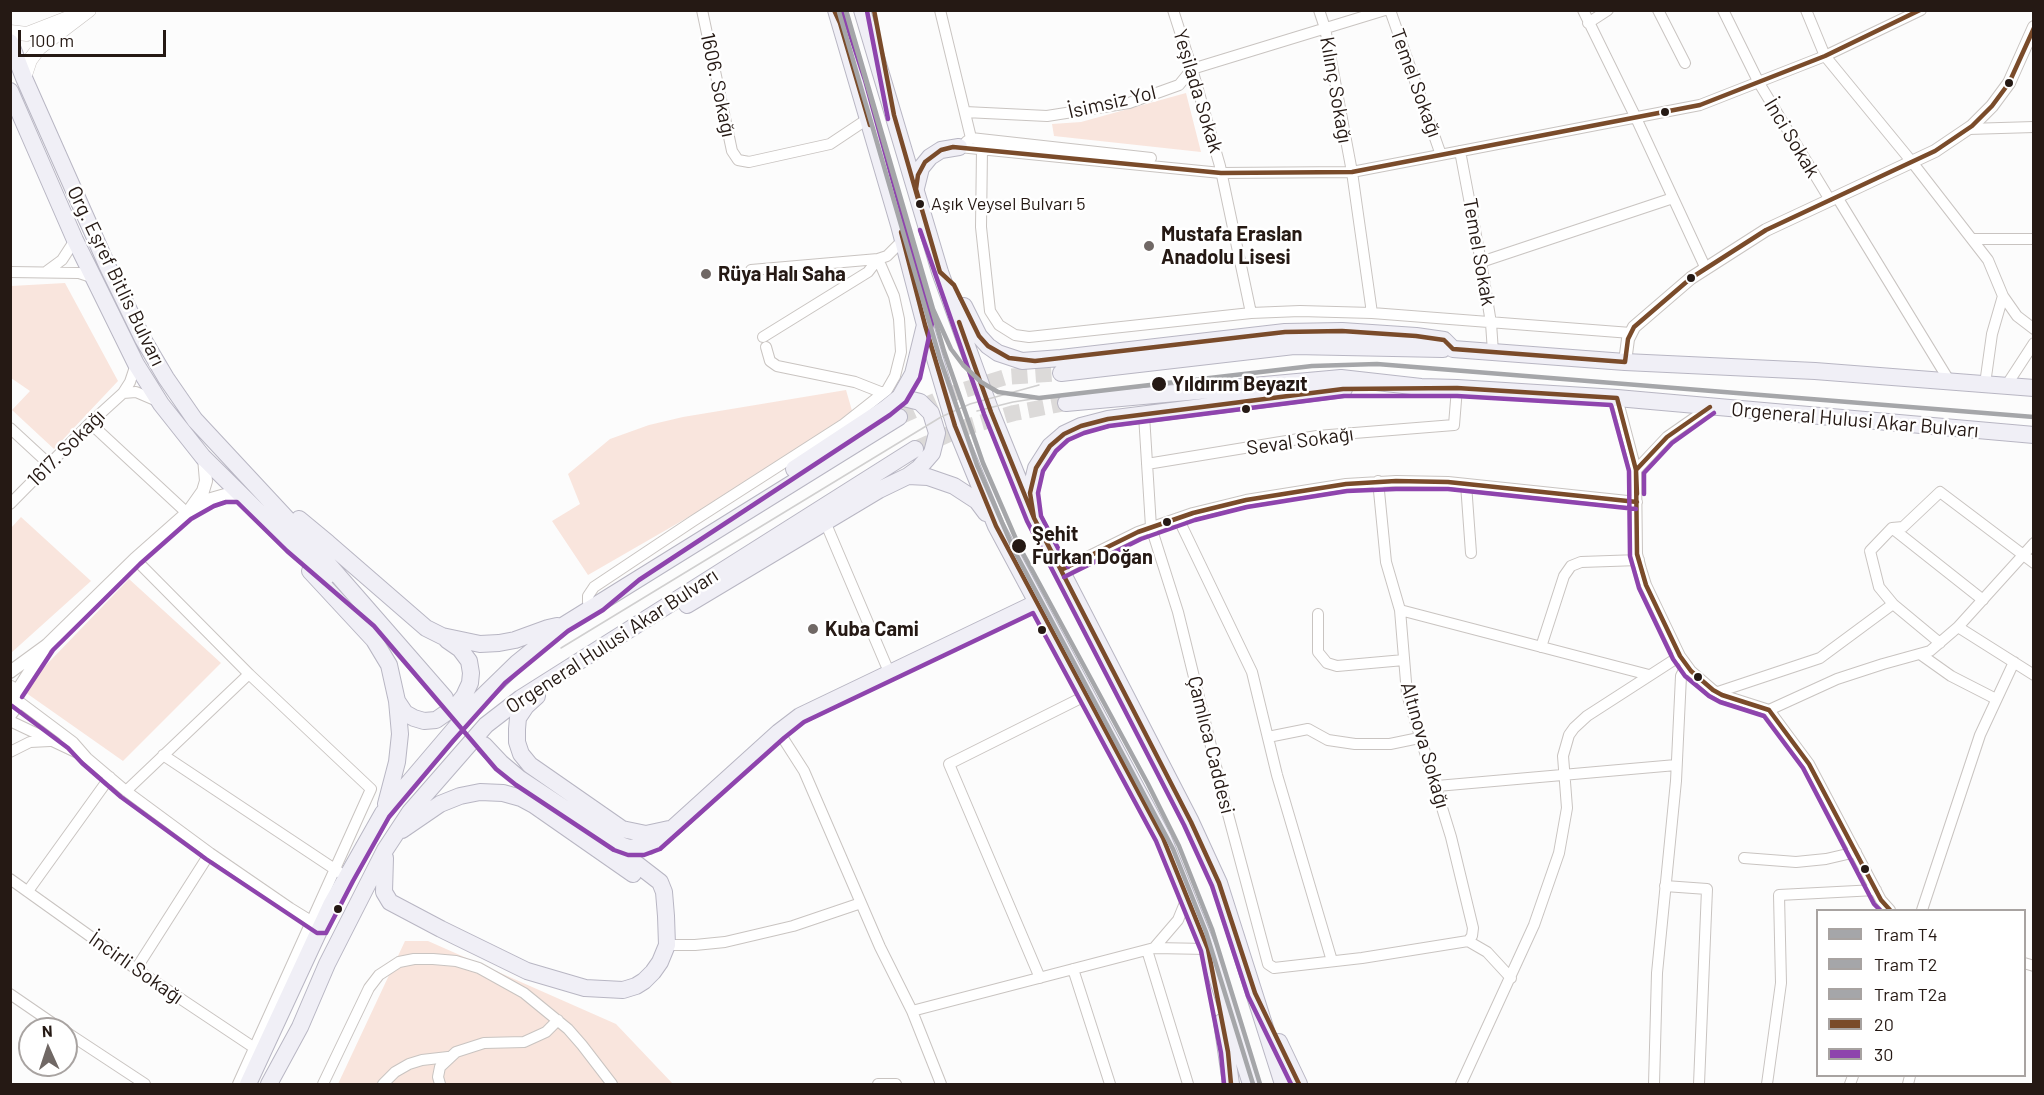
<!DOCTYPE html>
<meta charset="utf-8">
<style>
body{margin:0}
#map{position:relative;width:2044px;height:1095px;overflow:hidden;background:#fcfcfc;font-family:Barlow,sans-serif}
canvas{display:block}
.frame{position:absolute;inset:0;border:12px solid #251914;pointer-events:none}
.legend{position:absolute;left:1816px;top:909px;width:210px;height:168px;box-sizing:border-box;background:#fff;border:2px solid #a8a3a1;margin:0;padding:8px 10px;list-style:none;font-size:18px;color:#251914}
.legend li{display:flex;align-items:center;gap:12px;height:30px}
.legend b{width:30px;border:2px solid #a8a3a1}
.north{position:absolute;left:18px;top:1017px;width:60px;height:60px;box-sizing:border-box;background:#fff;border:2px solid #a8a3a1;border-radius:50%;rotate:357deg;font-size:16px;font-weight:700;line-height:24px;text-align:center;color:#251914}
.north::after{content:'';display:block;margin:auto;width:21px;height:27px;background:#706865;clip-path:polygon(50% 0,100% 100%,50% 72%,0 100%)}
.scale{position:absolute;left:18px;top:30px;width:148px;height:27px;box-sizing:border-box;border:3px solid #251914;border-top:0;padding-left:8px;font-size:18px;line-height:21px;white-space:nowrap;color:#251914;-webkit-text-stroke:4px #fff;paint-order:stroke}
</style>
<div id="map">
<canvas width="2044" height="1095"></canvas>
<div class="frame"></div>
<ul class="legend">
<li><b style="height:8px;background:#a5a6a9"></b>Tram T4</li>
<li><b style="height:8px;background:#a5a6a9"></b>Tram T2</li>
<li><b style="height:8px;background:#a5a6a9"></b>Tram T2a</li>
<li><b style="height:8px;background:#7a4b2a"></b>20</li>
<li><b style="height:8px;background:#8e44ad"></b>30</li>
</ul>
<div class="north">N</div>
<div class="scale">100 m</div>
</div>
<script>
const context = document.querySelector('canvas').getContext('2d');
context.lineJoin = 'round';
function fillPath(path, color) {
  context.fillStyle = color;
  context.fill(path, 'evenodd');
}
function shape(rows) {
  const path = new Path2D();
  for (const r of rows) {
    path.moveTo(r[0], r[1]);
    for (let i = 2; i < r.length; i += 2) path.lineTo(r[i], r[i + 1]);
  }
  return path;
}
function strokePath(path, color, width, dash) {
  context.strokeStyle = color;
  context.lineWidth = width;
  context.lineCap = dash ? 'butt' : 'round';
  context.setLineDash(dash || []);
  context.stroke(path);
}
function drawText(font, color, halo, rows, align = 'center') {
  context.font = font + ' Barlow,sans-serif';
  context.lineWidth = 5;
  context.setLineDash([]);
  context.textBaseline = 'middle';
  context.strokeStyle = halo;
  context.fillStyle = color;
  for (const [text, x, y, turn = 0] of rows) {
    context.save();
    context.translate(x, y);
    context.rotate((+turn || 0) * Math.PI / 180);
    context.textAlign = isNaN(turn) ? turn : align;
    if (halo) context.strokeText(text, 0, 0);
    context.fillText(text, 0, 0);
    context.restore();
  }
}
fillPath(shape([
 [1186,93,1201,152,1054,136,1052,124,1081,122],
 [65,283,118,381,54,449,12,410,30,391,11,378,11,286],
 [846,390,855,421,588,575,552,521,580,504,568,474,610,439,649,425,683,417],
 [21,517,91,581,11,653,11,528],
 [129,579,221,663,123,761,22,690],
 [405,941,428,941,616,1024,673,1084,338,1084]
]), '#f9e5dd');
strokePath(shape([
 [899,417,951,394,1006,377,1061,373],
 [915,449,963,428,1014,413,1066,403]
]), '#dcdad9', 16, [16, 8]);
const minor = shape([
 [702,10,732,151,738,160,749,162,830,144,869,118],
 [940,10,971,138,966,142],
 [1173,10,1192,69,1220,166,1251,313],
 [1319,10,1325,28,1352,172,1372,313],
 [1390,10,1441,155],
 [1583,10,1636,118,1706,269],
 [1658,10,1685,63],
 [1723,10,1759,83,1830,200],
 [1806,10,1825,56,1912,162,1988,260,2003,296,2017,316,2034,329],
 [1588,23,1608,10],
 [965,112,1047,116,1129,103,1179,85,1192,69,1385,10],
 [1968,129,2034,127],
 [971,138,1151,158],
 [959,147,1221,173,1352,172,1700,105,1825,56,1921,10],
 [982,149,981,227,990,311,999,325,1015,335,1029,337,1251,313,1300,311,1372,313,1631,333],
 [1460,151,1481,262,1491,323,1493,352],
 [1837,197,1950,382],
 [1972,239,2034,239],
 [1481,262,1673,198],
 [47,271,62,260,75,240],
 [10,272,79,273,94,278],
 [763,337,868,272,878,259,887,256,903,240],
 [766,347,770,361,777,366,855,382,883,393],
 [1985,384,1992,334,2003,296],
 [2006,386,2034,343],
 [123,393,136,392,157,401],
 [1617,398,1636,470,1637,554,1641,569,1646,585,1680,656,1691,671,1713,690,1722,695,1769,710,1809,764,1881,900,1890,910],
 [1144,415,1151,527,1178,612,1225,803,1268,964,1274,968,1362,958,1468,941,1472,936,1473,928,1451,837,1407,694,1400,610,1386,562,1378,481],
 [90,423,187,513],
 [10,428,49,464],
 [1147,464,1317,436,1454,425,1457,388],
 [1636,470,1667,437,1710,407],
 [1466,484,1471,553],
 [10,504,90,423,123,393,130,382,136,364],
 [1178,518,1252,672,1277,775,1332,961],
 [826,524,889,672],
 [1892,528,1983,600],
 [135,559,249,674,371,789,238,1084],
 [1061,570,1138,532,1193,513,1246,500,1346,484,1396,481,1448,482,1637,502],
 [1893,604,1879,587,1870,551,1892,528,1903,527,1940,492,2034,563],
 [592,609,588,602,588,596,594,587,693,521,844,424,887,390,895,376,901,352,899,319,894,296,878,259,751,270],
 [1400,610,1649,675],
 [1318,614,1318,652,1327,663,1337,666,1404,660],
 [1958,627,2034,675],
 [1541,647,1564,576,1571,566,1581,562,1639,560],
 [1920,654,1951,676,1996,699],
 [1718,692,1820,658,1893,604,1940,643],
 [17,700,73,742,87,758,126,791,210,853,290,908,316,924],
 [1769,710,1837,679,1883,664,1930,651,1958,627,2034,543],
 [10,721,82,755],
 [779,732,804,771,880,947,912,1011,941,1084],
 [1268,737,1308,729,1328,740,1355,744,1390,744,1419,738],
 [10,752,30,742,50,741],
 [163,755,339,872],
 [1437,786,1676,765],
 [126,791,249,674],
 [1744,858,1796,862,1826,859,1856,852],
 [10,879,136,969,259,1051],
 [1665,886,1707,889,1699,1084],
 [28,891,110,777],
 [1922,910,1980,735,2014,662],
 [1468,941,1487,952,1511,978],
 [667,945,695,945,725,942,793,926,861,903],
 [1154,948,1178,920,1187,898],
 [1147,950,1188,1084],
 [2024,963,2034,966],
 [136,969,210,853],
 [1073,969,1110,1084],
 [1040,978,949,764,1087,695],
 [10,994,61,1029],
 [912,1011,1154,948,1208,949],
 [66,1032,145,1084],
 [323,1084,369,988,379,975,399,962,414,959,433,959,456,961,479,968,524,993,568,1029,582,1045,612,1084],
 [383,1084,395,1072,409,1064,422,1060,448,1057],
 [440,1084,438,1077,440,1067,456,1052,484,1043,524,1042,546,1032,558,1020],
 [878,1084,896,1084],
 [1461,1084,1534,925,1559,853,1567,808,1563,756,1569,735,1574,728,1587,716,1680,656],
 [1654,1084,1657,973,1676,781,1681,676,1686,666],
 [1767,1084,1781,983,1779,895,1876,890],
 [1850,1084,1853,1076],
 [1908,1084,1910,1076]
]);
const tertiary = shape([
 [1625,362,1628,339,1634,327,1691,278,1766,230,1935,151,1972,126,1992,106,2009,83,2034,27],
 [191,508,203,491,206,481,204,458],
 [10,672,47,645,135,559,187,513,211,499,225,495,240,495],
 [16,693,43,651],
 [10,715,16,707,17,700,11,687]
]);
const secondary = shape([
 [10,32,27,34,81,13],
 [24,78,30,60,39,48,89,10]
]);
const primary = shape([
 [836,10,899,225,925,325,955,426,996,526,1163,838,1208,949,1251,1084],
 [862,10,940,272,991,412,1034,518,1191,822,1219,883,1283,1084],
 [10,42,24,78,107,265,143,339,166,378,195,420,315,549,445,698],
 [10,91,75,240,136,364,161,404,203,457,292,545,327,576],
 [916,188,921,168,930,157,941,150,959,147],
 [964,306,979,336,988,346,998,353,1022,361,1061,358,1285,332,1342,331,1416,336,1444,340,1453,349,1625,362,1815,371,2034,388],
 [1061,373,1294,346,1443,349],
 [900,397,920,402,931,413,937,433,932,453,919,468,908,476],
 [1066,403,1341,378,1421,387,1457,388,1617,398,2034,435],
 [794,469,885,409,900,397,913,374,925,325],
 [1032,506,1030,493,1036,468,1050,446,1064,434,1081,426,1108,419,1344,389],
 [299,519,328,543,426,628,442,636,480,644,499,643,515,640,548,628,557,626],
 [310,571,374,640,389,665,397,701,400,734,397,762,386,804],
 [687,605,879,490,908,476,928,477,954,486,977,501,986,513],
 [537,696,526,706,518,718,517,729,517,742,521,754,530,765,622,829,646,834,669,829],
 [397,701,405,713,414,718,424,721,436,720,456,706,464,696,470,683,471,673,469,661,460,649,447,640],
 [484,745,501,763,520,779,618,844,629,848,649,846,673,828,779,732,800,716,1036,603],
 [402,830,440,804,460,796,480,792,503,793,521,798,534,805,633,874],
 [385,858,384,892,390,902,441,929,527,971,585,988,623,990,636,986,644,981,653,972,660,962,667,945,666,916,664,892,660,882,625,855,618,844],
 [1222,1022,1231,1084],
 [1279,1042,1299,1084],
 [248,1084,331,905,383,813,480,699,517,663,564,625,899,417],
 [269,1084,300,1027,327,964,385,850,410,812,486,725,521,698,915,449]
]);
strokePath(minor, '#c9c4c1', 12);
strokePath(tertiary, '#c9c4c1', 14);
strokePath(secondary, '#c9c4c1', 15);
strokePath(primary, '#b8b6c3', 18);
strokePath(minor, '#fff', 10);
strokePath(tertiary, '#fff', 12);
strokePath(secondary, '#fff', 14);
strokePath(primary, '#f0eff6', 16);
strokePath(shape([
 [977,411,1013,402,1039,398],
 [561,648,941,417,970,404,1039,385]
]), '#d0cfcf', 1.5);
strokePath(shape([
 [834,10,840,23,870,125],
 [874,10,894,115,918,199],
 [1920,10,1825,56,1700,105,1352,172,1221,173,953,147,941,150,925,162,918,175,916,189,940,272,954,285,979,336,988,346,1009,358,1035,361,1285,332,1342,331,1416,336,1444,340,1453,349,1625,362,1628,339,1634,327,1691,278,1766,230,1935,151,1972,126,1992,106,2009,83,2034,28],
 [901,232,925,325,955,426,996,526,1163,838,1208,949,1228,1052,1231,1084],
 [959,322,991,412,1034,518,1191,822,1219,883,1255,993,1299,1084],
 [1637,494,1636,470,1667,437,1710,407],
 [1061,570,1034,518,1030,493,1036,468,1050,446,1064,434,1081,426,1108,419,1343,389,1457,388,1617,398,1636,470,1637,554,1646,585,1680,656,1691,671,1713,690,1722,695,1769,710,1809,764,1881,900,1890,910],
 [1061,570,1138,532,1193,513,1246,500,1346,484,1396,481,1448,482,1637,502]
]), '#7a4b2a', 4.5);
strokePath(shape([
 [867,11,888,119],
 [920,230,984,414,1027,521,1184,825,1212,886,1248,996,1291,1084],
 [1644,494,1644,473,1672,443,1714,413],
 [1068,567,1041,516,1038,493,1043,471,1056,451,1068,440,1084,433,1109,426,1344,396,1457,396,1611,405,1629,471,1630,556,1639,588,1673,659,1685,676,1709,696,1720,702,1764,716,1803,768,1874,904,1880,910],
 [1064,577,1141,539,1195,520,1247,507,1347,491,1396,489,1448,489,1636,509],
 [22,697,53,650,140,564,191,519,214,506,226,502,237,502,287,551,374,626,496,769,516,785,614,850,628,855,644,855,660,849,784,738,804,722,1033,613,1156,841,1201,951,1221,1053,1224,1084],
 [12,706,68,748,82,763,121,797,206,859,317,933,326,933,353,881,389,817,453,741,505,683,568,631,603,610,639,580,890,415,906,402,920,378,932,323,865,80,842,10]
]), '#8e44ad', 4.5);
strokePath(shape([
 [846,10,933,309,951,349,963,365,981,382,998,392,1039,398,1312,366,1377,364,2034,417]
]), '#a5a6a9', 4.5);
strokePath(shape([
 [839,12,940,359,977,465,1014,550,1173,849,1206,932,1253,1084]
]), '#a5a6a9', 4.5);
strokePath(shape([
 [846,12,944,351,983,463,1019,546,1148,784,1179,846,1212,929,1260,1084]
]), '#a5a6a9', 4.5);
for (const [x, y, r, color] of [
 [2009,83,5,"#251914"],
 [1665,112,5,"#251914"],
 [920,204,5,"#251914"],
 [1149,246,6,"#706865"],
 [706,274,6,"#706865"],
 [1691,278,5,"#251914"],
 [1159,384,8,"#251914"],
 [1246,409,5,"#251914"],
 [1167,522,5,"#251914"],
 [1019,546,8,"#251914"],
 [813,629,6,"#706865"],
 [1042,630,5,"#251914"],
 [1698,677,5,"#251914"],
 [1865,869,5,"#251914"],
 [338,909,5,"#251914"]
]) {
  const dot = new Path2D();
  dot.arc(x, y, r, 0, 2 * Math.PI);
  context.fillStyle = color;
  context.fill(dot);
  strokePath(dot, '#fff', 2);
}
drawText('18px', '#251914', '#fff', [
 ["Aşık Veysel Bulvarı 5",931,204]
], 'left');
drawText('20px', '#251914', '#fff', [
 ["Temel Sokağı",1416,83,70],
 ["1606. Sokağı",718,85,78],
 ["Kılınç Sokağı",1336,90,80],
 ["Yeşilada Sokak",1198,91,73],
 ["İsimsiz Yol",1112,102,-13],
 ["İnci Sokak",1792,138,59],
 ["Temel Sokak",1479,252,80],
 ["Org. Eşref Bitlis Bulvarı",116,276,64],
 ["Orgeneral Hulusi Akar Bulvarı",1855,420,5],
 ["Seval Sokağı",1300,441,-8],
 ["1617. Sokağı",66,448,-45],
 ["Orgeneral Hulusi Akar Bulvarı",612,641,-33],
 ["Çamlıca Caddesi",1211,745,76],
 ["Altınova Sokağı",1425,745,74],
 ["İncirli Sokağı",136,968,35]
]);
drawText('bold 20px', '#251914', '#fff', [
 ["Mustafa Eraslan",1161,234],
 ["Anadolu Lisesi",1161,257],
 ["Rüya Halı Saha",718,274],
 ["Kuba Cami",825,629]
], 'left');
drawText('bold 20px', '#251914', '#fff', [
 ["Yıldırım Beyazıt",1172,384],
 ["Şehit",1032,534],
 ["Furkan Doğan",1032,557]
], 'left');
</script>
